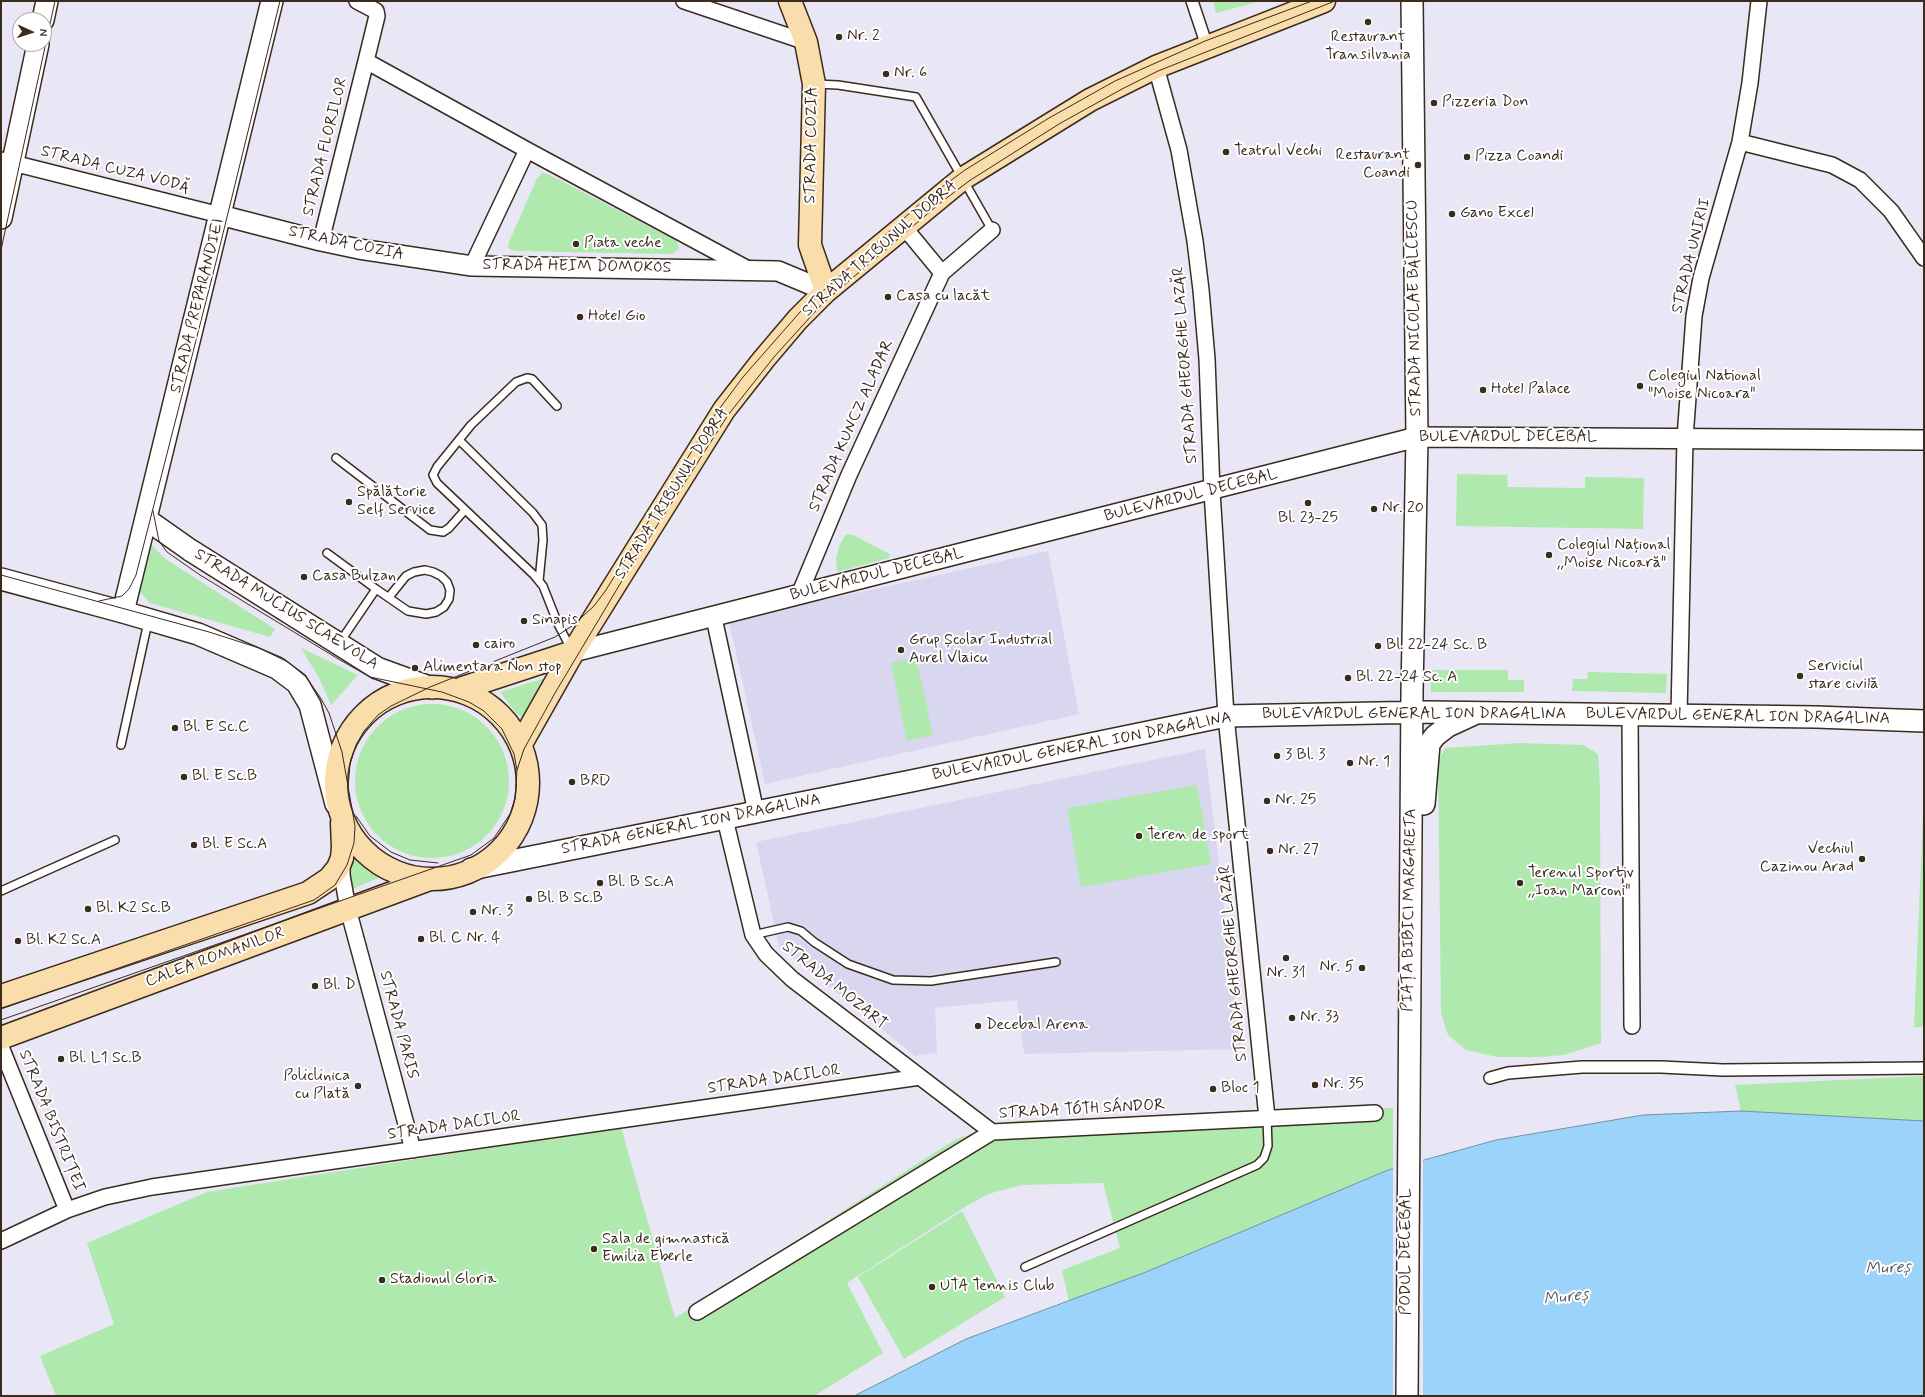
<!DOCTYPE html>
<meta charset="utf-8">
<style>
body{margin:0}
#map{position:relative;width:1925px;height:1397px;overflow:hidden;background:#e9e7f6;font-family:Mynerve,sans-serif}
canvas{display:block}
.frame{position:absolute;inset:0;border:2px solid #3b2a1e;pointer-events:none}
.north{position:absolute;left:12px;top:12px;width:40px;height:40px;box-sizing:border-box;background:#fff;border:1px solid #b1aaa5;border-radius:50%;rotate:93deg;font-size:11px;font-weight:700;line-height:16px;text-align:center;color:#3b2a1e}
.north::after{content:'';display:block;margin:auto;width:14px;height:18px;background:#3b2a1e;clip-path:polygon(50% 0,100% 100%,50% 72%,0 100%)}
</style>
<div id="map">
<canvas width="1925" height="1397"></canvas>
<div class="frame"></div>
<div class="north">N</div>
</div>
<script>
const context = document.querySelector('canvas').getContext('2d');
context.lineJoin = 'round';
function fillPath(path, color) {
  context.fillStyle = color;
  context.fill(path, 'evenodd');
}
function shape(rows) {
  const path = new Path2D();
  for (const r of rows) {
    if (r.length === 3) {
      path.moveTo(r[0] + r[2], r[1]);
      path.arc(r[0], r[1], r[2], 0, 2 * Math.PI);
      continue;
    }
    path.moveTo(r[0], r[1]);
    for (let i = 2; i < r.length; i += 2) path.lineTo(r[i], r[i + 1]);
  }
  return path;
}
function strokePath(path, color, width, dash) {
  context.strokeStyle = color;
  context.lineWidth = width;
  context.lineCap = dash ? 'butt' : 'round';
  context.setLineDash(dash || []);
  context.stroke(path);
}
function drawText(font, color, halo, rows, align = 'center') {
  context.font = font + ' Mynerve,sans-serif';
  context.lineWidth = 4;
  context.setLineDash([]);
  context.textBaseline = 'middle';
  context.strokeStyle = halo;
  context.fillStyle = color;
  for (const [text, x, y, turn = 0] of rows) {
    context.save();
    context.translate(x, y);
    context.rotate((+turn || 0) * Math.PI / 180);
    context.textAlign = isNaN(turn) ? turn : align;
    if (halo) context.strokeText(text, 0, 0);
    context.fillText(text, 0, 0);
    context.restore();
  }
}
fillPath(shape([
 [1048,551,1079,714,765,784,729,621],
 [1205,749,1241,1049,1024,1054,1017,1000,935,1008,937,1053,915,1056,779,946,756,842]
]), '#d9d6f0');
fillPath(shape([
 [1213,1,1261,1,1216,13],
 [542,173,548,174,677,241,679,249,672,254,514,251,508,248,509,242,537,178],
 [1457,474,1507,475,1508,487,1585,488,1585,477,1644,478,1643,529,1456,526],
 [846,534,853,535,890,554,889,558,837,572,836,560,839,546],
 [150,544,167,560,275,629,270,637,150,603,138,590],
 [301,648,358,675,331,705,319,678],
 [916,657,933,735,907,741,891,663],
 [1431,670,1508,670,1508,680,1524,680,1524,692,1431,692],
 [1588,672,1667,674,1666,693,1572,691,1573,679,1587,679],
 [555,675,527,721,515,712,500,692],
 [432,781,77],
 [1519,743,1584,745,1598,754,1600,786,1601,1043,1564,1055,1539,1057,1497,1057,1466,1050,1448,1035,1441,1013,1438,761,1445,748],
 [1197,785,1211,864,1081,887,1067,808],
 [1924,792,1924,1027,1914,1027],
 [356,857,369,868,383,876,350,890,349,871],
 [1924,1076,1924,1121,1741,1111,1735,1085],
 [1393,1108,1393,1168,1146,1272,1069,1302,1062,1270,1120,1248,1103,1183,1022,1185,988,1194,965,1207,847,1283,883,1353,814,1396,56,1396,40,1356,114,1324,87,1243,207,1192,621,1127,675,1318,956,1139,1012,1121],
 [962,1211,1005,1297,904,1359,858,1277]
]), '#afe9ae');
const water = shape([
 [1741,1111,1924,1121,1924,1396,854,1396,966,1339,1146,1272,1388,1170,1496,1140,1643,1115,1741,1111]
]);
fillPath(water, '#9bd3fa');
strokePath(water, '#758fa2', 1);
fillPath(shape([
 [1423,1159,1423,1396,1393,1396,1393,1167]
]), '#e9e7f6');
const service = shape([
 [816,84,838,85,916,97,992,230],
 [557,406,532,379,527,378,516,382,471,425,437,467,433,475,437,483,534,575,543,586,558,624,571,649],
 [459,440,533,513,542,525,543,540,539,581],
 [336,458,430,530,443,532,449,528,465,510],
 [327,553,376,589],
 [340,642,376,589,408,611,426,614,436,612,444,607,449,599,450,590,447,582,441,576,433,572,425,570,414,572,406,576,389,597],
 [121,745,148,622],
 [1,891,115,840],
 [753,935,788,927,801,931,814,942,848,964,893,980,931,981,1056,962],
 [1025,1267,1257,1165,1264,1158,1268,1146,1267,1118]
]);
const pedestrian = shape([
 [1192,1,1207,46],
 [1490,1078,1508,1073,1582,1067,1661,1067,1723,1070,1924,1068]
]);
const minor = shape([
 [357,1,376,11,377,16,366,61],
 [684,1,806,42],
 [1156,67,1179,150,1195,241,1201,290,1207,359,1212,491,1226,716,1267,1118],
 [1740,142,1832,165,1860,180,1891,211,1924,258],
 [1,160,220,215],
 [904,227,942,273],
 [321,241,366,61,527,150],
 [472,266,527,150,750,270],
 [799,595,849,475,942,273,992,230],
 [714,618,756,812],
 [1630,715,1632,1026],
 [1679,715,1685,438,1694,316,1701,278,1740,142,1750,83,1759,1],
 [725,819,753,935,766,954,792,979,992,1132],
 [342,860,342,875,348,909,413,1150],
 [1,1047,67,1210],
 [1,1241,67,1210,105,1197,152,1187,920,1077],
 [697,1312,992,1132,1375,1113]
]);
const tertiary = shape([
 [220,215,321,241,359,249,472,266,778,271,826,291],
 [573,652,1417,437,1924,440]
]);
const secondary = shape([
 [43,20,47,1],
 [1,218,38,44],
 [146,519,190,550,377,668,432,688],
 [1,579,123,612,198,634,277,668,297,683,310,705,336,804],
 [123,612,272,1],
 [1424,804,1429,744,1435,736,1448,726,1474,714],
 [471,869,911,781,1226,716,1428,712,1816,717,1924,721],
 [1407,1396,1412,692,1417,437,1412,1]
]);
const primary = shape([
 [790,1,806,42,814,84,810,245,826,291],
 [432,783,96],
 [463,688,573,652],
 [522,742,573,652,724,410,764,359,798,319,826,291,962,179,1090,100,1156,67,1324,1],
 [1,996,308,893,329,879,338,868,342,858,343,847,342,823],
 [1,1038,427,880]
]);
strokePath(service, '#3b2a1e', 10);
strokePath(pedestrian, '#3b2a1e', 14);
strokePath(minor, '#3b2a1e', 18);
strokePath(tertiary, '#3b2a1e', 22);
strokePath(secondary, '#3b2a1e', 24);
strokePath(primary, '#3b2a1e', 25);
strokePath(service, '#fff', 7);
strokePath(pedestrian, '#fff', 11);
strokePath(minor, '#fff', 15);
strokePath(tertiary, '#fff', 19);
strokePath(secondary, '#fff', 21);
strokePath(primary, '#f9deab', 22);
strokePath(shape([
 [1,250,55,1],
 [1,575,209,632,259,648,288,662,306,677,320,697,329,713,342,752,355,826,354,843,347,865,335,885,314,900,1,1009],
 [99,601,122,596,129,589,136,575,216,262,280,1],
 [517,770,524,749,555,693,626,574,728,415,774,357,822,304,940,203,969,181,1059,124,1122,89,1158,71,1335,1],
 [348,788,350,764,356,745,364,731,378,715,391,706,430,687,555,637,572,626,594,606,606,590,711,420,743,377,801,311,923,201,965,170,1049,118,1115,81,1205,41,1312,1],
 [356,816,370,836,391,852,410,860,438,863],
 [1,1020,471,855,494,838,510,814,515,799,517,770,514,754,502,729,484,711,469,702,442,692,370,677,340,660,200,575,167,552,159,541,153,511]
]), '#3b2a1e', 1);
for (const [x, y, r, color] of [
 [1368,22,4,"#3b2a1e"],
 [839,37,4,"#3b2a1e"],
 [886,74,4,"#3b2a1e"],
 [1434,103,4,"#3b2a1e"],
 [1226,152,4,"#3b2a1e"],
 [1467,157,4,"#3b2a1e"],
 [1418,165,4,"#3b2a1e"],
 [1452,214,4,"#3b2a1e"],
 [576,244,4,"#3b2a1e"],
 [888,297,4,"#3b2a1e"],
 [580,317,4,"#3b2a1e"],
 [1640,386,4,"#3b2a1e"],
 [1483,390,4,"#3b2a1e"],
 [349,502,4,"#3b2a1e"],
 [1308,503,4,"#3b2a1e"],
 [1374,509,4,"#3b2a1e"],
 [1549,555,4,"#3b2a1e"],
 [304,577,4,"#3b2a1e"],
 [524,621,4,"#3b2a1e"],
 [476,645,4,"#3b2a1e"],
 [1378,646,4,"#3b2a1e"],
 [901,650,4,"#3b2a1e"],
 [415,668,4,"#3b2a1e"],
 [1800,676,4,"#3b2a1e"],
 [1348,678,4,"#3b2a1e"],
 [175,728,4,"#3b2a1e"],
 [1277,756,4,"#3b2a1e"],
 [1350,763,4,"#3b2a1e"],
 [184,777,4,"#3b2a1e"],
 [572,782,4,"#3b2a1e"],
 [1267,801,4,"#3b2a1e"],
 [1139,836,4,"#3b2a1e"],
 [194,845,4,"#3b2a1e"],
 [1270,851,4,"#3b2a1e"],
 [1862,859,4,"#3b2a1e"],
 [600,883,4,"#3b2a1e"],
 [1520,883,4,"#3b2a1e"],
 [529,899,4,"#3b2a1e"],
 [88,909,4,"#3b2a1e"],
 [473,912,4,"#3b2a1e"],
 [421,939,4,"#3b2a1e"],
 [18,941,4,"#3b2a1e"],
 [1286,958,4,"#3b2a1e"],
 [1362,968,4,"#3b2a1e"],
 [315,986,4,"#3b2a1e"],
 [1292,1018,4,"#3b2a1e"],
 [978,1026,4,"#3b2a1e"],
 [61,1059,4,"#3b2a1e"],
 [1315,1085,4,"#3b2a1e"],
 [358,1086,4,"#3b2a1e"],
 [1213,1089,4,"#3b2a1e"],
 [594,1249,4,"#3b2a1e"],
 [382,1280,4,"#3b2a1e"],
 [932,1287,4,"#3b2a1e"]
]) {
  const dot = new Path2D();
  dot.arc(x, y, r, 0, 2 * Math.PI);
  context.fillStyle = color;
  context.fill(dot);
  strokePath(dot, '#fff', 1.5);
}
drawText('16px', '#3b2a1e', '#fff', [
 ["Nr. 2",847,37],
 ["Restaurant",1368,38,"center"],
 ["Transilvania",1368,56,"center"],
 ["Nr. 6",894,74],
 ["Pizzeria Don",1442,103],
 ["Teatrul Vechi",1234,152],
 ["Restaurant",1410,156,"right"],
 ["Coandi",1410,174,"right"],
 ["Pizza Coandi",1475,157],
 ["Gano Excel",1460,214],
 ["Piata veche",584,244],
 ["Casa cu lacăt",896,297],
 ["Hotel Gio",588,317],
 ["Colegiul National",1648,377],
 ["\"Moise Nicoara\"",1648,395],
 ["Hotel Palace",1491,390],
 ["Spălătorie",357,493],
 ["Self Service",357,511],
 ["Nr. 20",1382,509],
 ["Bl. 23-25",1308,519,"center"],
 ["Colegiul Național",1557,546],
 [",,Moise Nicoară\"",1557,564],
 ["Casa Bulzan",312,577],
 ["Sinapis",532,621],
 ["Grup Școlar Industrial",909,641],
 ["Aurel Vlaicu",909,659],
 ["cairo",484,645],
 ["Bl. 22-24 Sc. B",1386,646],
 ["Serviciul",1808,667],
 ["stare civilă",1808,685],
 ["Alimentara Non stop",423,668],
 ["Bl. 22-24 Sc. A",1356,678],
 ["Bl. E Sc.C",183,728],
 ["3 Bl. 3",1285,756],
 ["Nr. 1",1358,763],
 ["Bl. E Sc.B",192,777],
 ["BRD",580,782],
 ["Nr. 25",1275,801],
 ["Teren de sport",1147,836],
 ["Bl. E Sc.A",202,845],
 ["Vechiul",1854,850,"right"],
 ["Cazinou Arad",1854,868,"right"],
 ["Nr. 27",1278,851],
 ["Terenul Sportiv",1528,874],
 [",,Ioan Marconi\"",1528,892],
 ["Bl. B Sc.A",608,883],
 ["Bl. B Sc.B",537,899],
 ["Bl. K2 Sc.B",96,909],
 ["Nr. 3",481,912],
 ["Bl. C Nr. 4",429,939],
 ["Bl. K2 Sc.A",26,941],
 ["Nr. 5",1354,968,"right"],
 ["Nr. 31",1286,974,"center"],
 ["Bl. D",323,986],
 ["Nr. 33",1300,1018],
 ["Decebal Arena",986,1026],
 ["Bl. L1 Sc.B",69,1059],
 ["Policlinica",350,1077,"right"],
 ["cu Plată",350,1095,"right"],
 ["Nr. 35",1323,1085],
 ["Bloc 1",1221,1089],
 ["Sala de gimnastică",602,1240],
 ["Emilia Eberle",602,1258],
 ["Stadionul Gloria",390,1280],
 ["UTA Tennis Club",940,1287]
], 'left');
drawText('16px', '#3b2a1e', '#fff', [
 ["STRADA COZIA",812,145,-89],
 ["STRADA FLORILOR",326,147,-76],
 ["STRADA CUZA VODĂ",115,170,14],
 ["STRADA COZIA",346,244,12],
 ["STRADA TRIBUNUL DOBRA",880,249,-41],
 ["STRADA UNIRII",1692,256,-76],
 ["STRADA HEIM DOMOKOS",577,267,1],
 ["STRADA PREPARANDIEI",198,306,-76],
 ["STRADA NICOLAE BĂLCESCU",1415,308,-91],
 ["STRADA GHEORGHE LAZĂR",1186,365,-94],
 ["STRADA KUNCZ ALADAR",852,426,-66],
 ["BULEVARDUL DECEBAL",1508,438],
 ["STRADA TRIBUNUL DOBRA",672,494,-58],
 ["BULEVARDUL DECEBAL",1191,496,-14],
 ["BULEVARDUL DECEBAL",877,575,-14],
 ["STRADA MUCIUS SCAEVOLA",286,610,32],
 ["BULEVARDUL GENERAL ION DRAGALINA",1414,715],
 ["BULEVARDUL GENERAL ION DRAGALINA",1738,717,1],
 ["BULEVARDUL GENERAL ION DRAGALINA",1082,747,-11],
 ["STRADA GENERAL ION DRAGALINA",691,825,-11],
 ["PIAȚA BIBICI MARGARETA",1410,910,-89],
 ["CALEA ROMANILOR",215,958,-20],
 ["STRADA GHEORGHE LAZĂR",1234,963,-95],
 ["STRADA MOZART",834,986,39],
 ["STRADA PARIS",398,1025,75],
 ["STRADA DACILOR",774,1080,-8],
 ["STRADA TÓTH SÁNDOR",1082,1110,-3],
 ["STRADA BISTRIȚEI",51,1121,68],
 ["STRADA DACILOR",454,1126,-8],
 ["PODUL DECEBAL",1407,1252,-90]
]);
drawText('italic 17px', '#585d60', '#fff', [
 ["Mureș",1888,1269,-3],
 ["Mureș",1566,1298,-7]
]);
</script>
